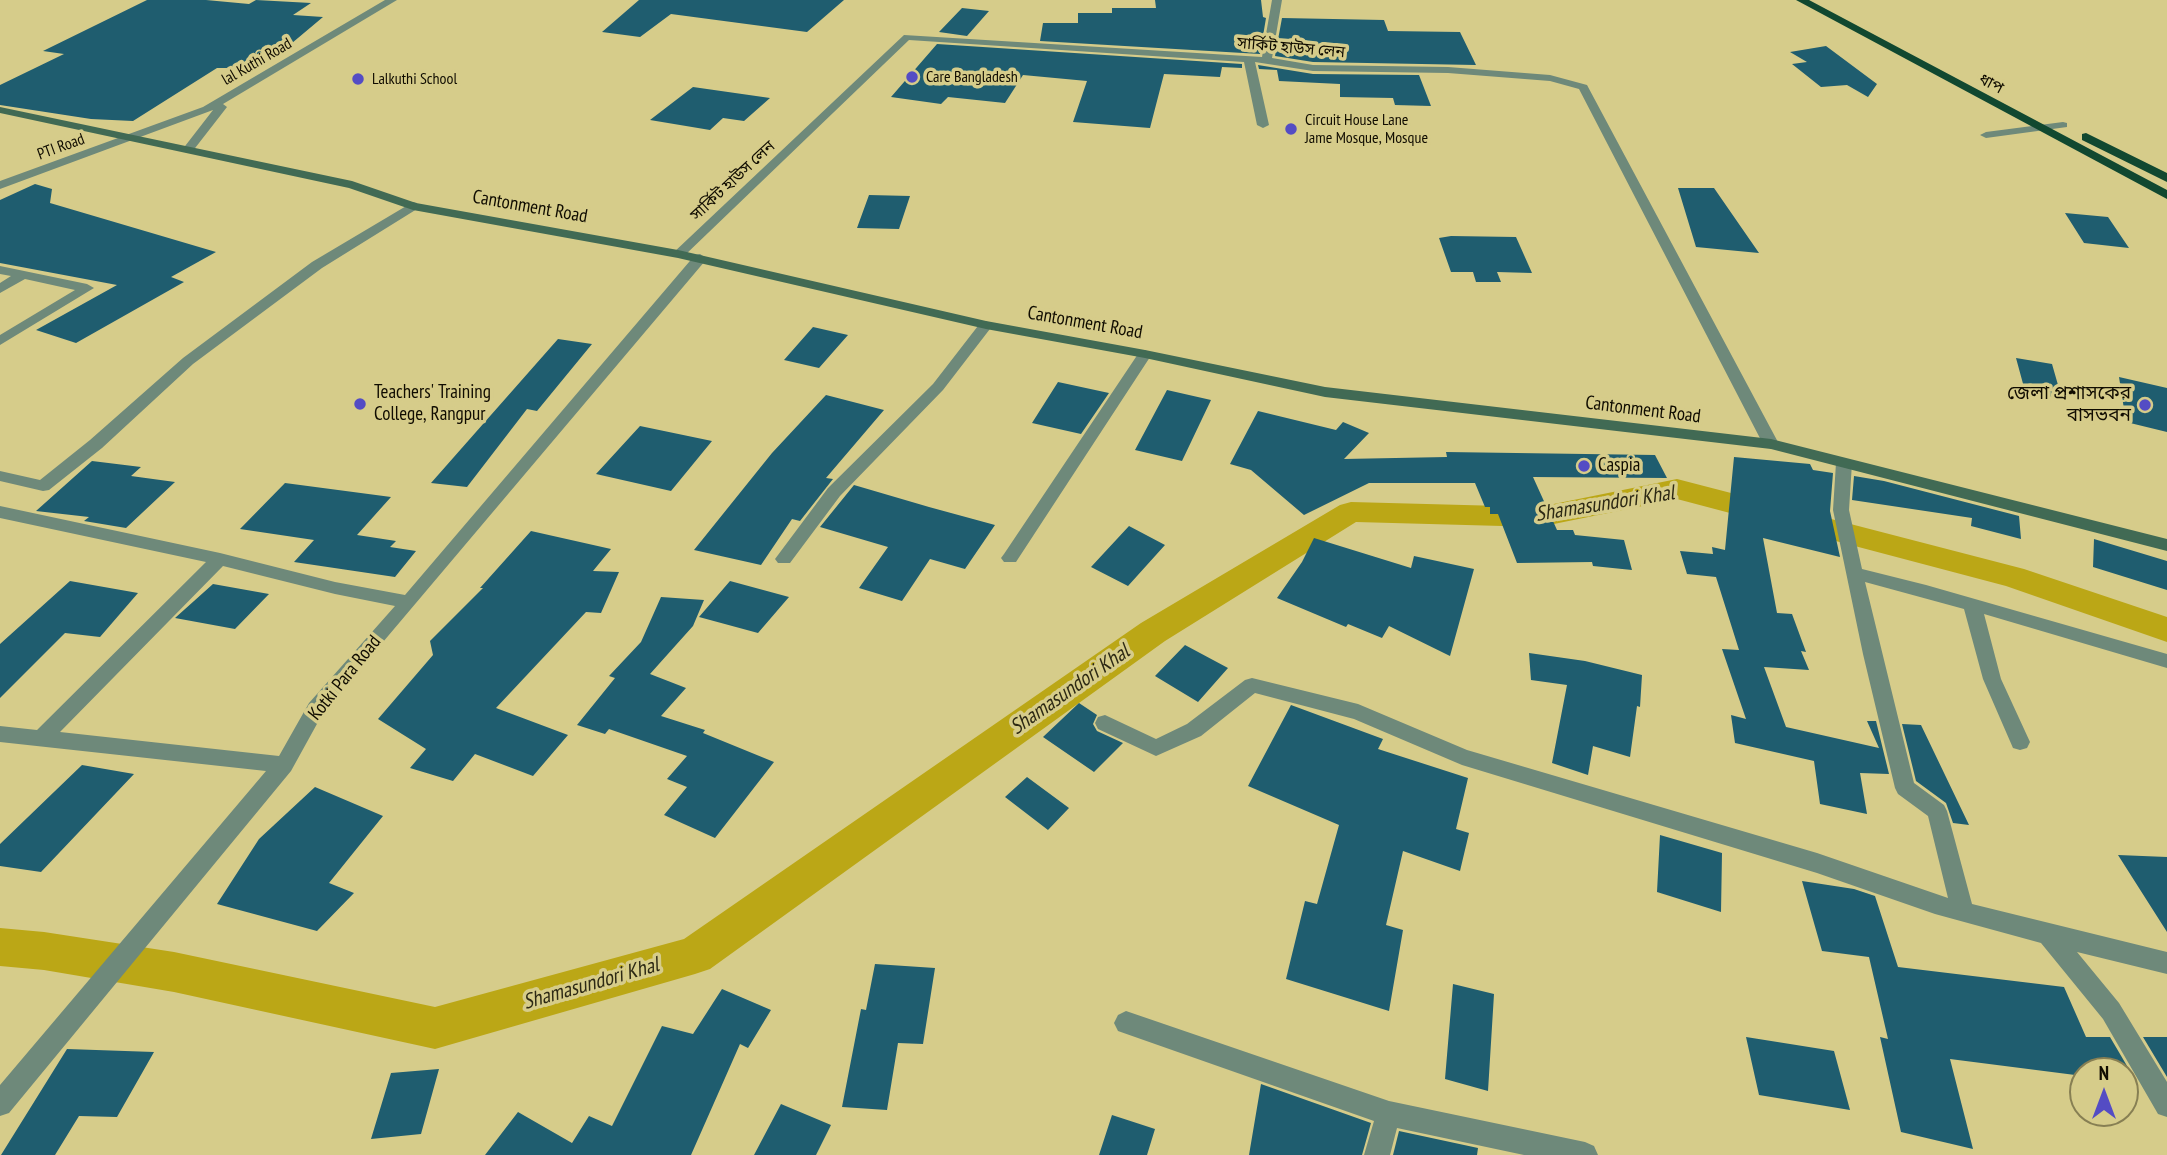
<!DOCTYPE html>
<meta charset="utf-8">
<style>
body{margin:0}
#map{position:relative;width:2167px;height:1155px;overflow:hidden;background:#d6cc8a;font-family:"PT Sans Narrow",sans-serif}
canvas{display:block}
.north{position:absolute;left:2069px;top:1057px;width:70px;height:70px;box-sizing:border-box;background:#d6cc8a;border:2px solid #877f53;border-radius:50%;rotate:0deg;font-size:19px;font-weight:700;line-height:28px;text-align:center;color:#100c00}
.north::after{content:'';display:block;margin:auto;width:24px;height:32px;background:#544cc4;clip-path:polygon(50% 0,100% 100%,50% 72%,0 100%)}
</style>
<div id="map">
<canvas width="2167" height="1155"></canvas>
<div class="north">N</div>
</div>
<script>
const context = document.querySelector('canvas').getContext('2d');
context.lineJoin = 'round';
function shape(rows) {
  const path = new Path2D();
  for (const r of rows) {
    path.moveTo(r[0], r[1]);
    for (let i = 2; i < r.length; i += 2) path.lineTo(r[i], r[i + 1]);
  }
  return path;
}
function fillPath(path, color) {
  context.fillStyle = color;
  context.fill(path, 'evenodd');
}
function strokePath(path, color, width, dash) {
  context.strokeStyle = color;
  context.lineWidth = width;
  context.lineCap = dash ? 'butt' : 'round';
  context.setLineDash(dash || []);
  context.stroke(path);
}
function drawText(font, color, halo, rows, align = 'center') {
  context.font = font + ' "PT Sans Narrow","Noto Sans Bengali",sans-serif';
  context.lineWidth = 7;
  context.setLineDash([]);
  context.textBaseline = 'middle';
  context.strokeStyle = halo;
  context.fillStyle = color;
  for (const [text, x, y, turn = 0] of rows) {
    context.save();
    context.translate(x, y);
    context.rotate((+turn || 0) * Math.PI / 180);
    context.textAlign = isNaN(turn) ? turn : align;
    if (halo) context.strokeText(text, 0, 0);
    context.fillText(text, 0, 0);
    context.restore();
  }
}
fillPath(shape([
 [1677,479,2024,569,2167,617,2167,642,2006,586,1677,499,1539,527,1356,522,1165,641,710,969,695,974,435,1049,174,992,44,970,0,966,0,928,44,932,174,952,435,1007,684,939,1141,623,1340,505,1351,502,1539,507,1677,479]
]), '#bba716');
fillPath(shape([
 [147,0,206,0,249,4,256,0,311,3,293,15,323,17,273,59,249,59,237,68,217,68,133,121,91,119,0,105,0,85,64,54,43,51],
 [639,0,844,0,807,32,671,14,640,37,602,32],
 [1155,0,1261,0,1263,17,1266,18,1260,54,1040,41,1043,23,1078,23,1078,13,1112,13,1112,8,1156,8],
 [962,8,989,11,967,36,939,32],
 [1282,18,1384,20,1388,31,1460,32,1476,65,1313,62,1275,56],
 [937,44,1242,64,1242,68,1222,67,1220,77,1164,74,1150,128,1073,122,1087,81,1023,75,1005,103,948,97,941,104,891,97],
 [1826,46,1877,84,1868,97,1847,85,1821,87,1792,64,1807,62,1790,52],
 [1258,65,1313,74,1419,75,1431,106,1395,105,1393,98,1340,97,1340,84,1279,81,1277,70,1259,69],
 [693,87,770,98,744,121,723,118,710,130,650,120],
 [35,184,52,189,50,203,216,252,171,277,184,282,76,343,36,330,117,285,0,263,0,200],
 [1678,188,1714,188,1759,253,1696,247],
 [869,195,910,196,899,229,857,228],
 [2065,213,2108,217,2129,248,2084,243],
 [1451,236,1516,237,1532,273,1497,272,1501,282,1476,282,1473,272,1451,272,1439,238],
 [813,327,848,335,819,368,784,360],
 [558,339,592,344,537,411,527,409,467,487,431,483],
 [2016,358,2052,364,2062,399,2025,391],
 [2119,377,2167,388,2167,432,2126,422],
 [1058,382,1109,393,1081,434,1032,423],
 [1167,390,1211,400,1182,461,1135,450],
 [826,395,884,410,826,478,833,479,800,521,792,519,761,565,694,550,772,453],
 [1258,411,1336,430,1343,422,1369,433,1344,459,1447,457,1446,452,1655,455,1667,478,1533,477,1557,530,1573,530,1575,535,1624,540,1632,570,1593,566,1592,562,1517,563,1498,514,1490,514,1490,507,1485,507,1475,483,1369,483,1304,515,1251,470,1230,464],
 [640,426,712,441,671,491,596,474],
 [1734,457,1810,464,1813,470,1833,473,1830,511,1840,557,1763,538,1777,613,1792,614,1806,652,1801,651,1809,670,1764,667,1786,727,1879,748,1867,721,1876,721,1889,774,1860,773,1867,814,1820,804,1814,761,1735,743,1731,715,1746,719,1722,649,1739,650,1716,577,1687,574,1680,551,1713,554,1712,547,1725,550],
 [92,461,141,467,131,476,175,482,126,528,84,521,89,517,36,511],
 [1854,476,1884,481,2019,516,2021,539,1971,526,1972,518,1852,500],
 [285,483,391,497,357,535,396,541,390,547,416,551,395,577,294,562,314,540,240,529],
 [854,485,929,507,995,525,965,569,930,559,902,601,859,588,888,547,820,527],
 [1129,526,1165,545,1128,586,1091,567],
 [531,531,611,549,593,571,619,572,601,613,586,612,496,708,568,735,533,776,475,754,453,781,410,768,426,749,378,719,433,655,430,641,483,588,480,588],
 [1314,538,1411,568,1414,556,1474,569,1450,656,1389,626,1382,638,1348,624,1346,627,1277,598,1302,562],
 [2094,539,2167,561,2167,590,2093,567],
 [70,581,138,593,100,637,65,633,0,698,0,644],
 [730,581,789,597,758,633,699,617],
 [213,584,269,594,235,629,175,618],
 [661,597,704,600,693,626,650,674,686,688,661,716,705,730,703,733,774,762,715,838,664,815,687,787,667,779,687,756,609,729,605,734,577,725,615,678,609,676,641,642],
 [1185,645,1228,668,1198,702,1155,676],
 [1529,653,1585,661,1642,675,1640,707,1637,706,1630,757,1593,746,1588,775,1552,763,1567,685,1531,680],
 [1079,703,1097,715,1093,724,1097,731,1123,743,1094,772,1043,737],
 [1291,705,1383,739,1378,749,1468,778,1456,829,1469,833,1460,871,1403,851,1386,925,1403,930,1389,1011,1286,979,1305,901,1317,904,1339,825,1248,786],
 [1902,724,1921,725,1969,825,1953,823,1946,803,1916,781],
 [82,765,134,774,41,872,0,866,0,844],
 [1027,777,1069,808,1048,830,1005,797],
 [315,787,383,816,329,883,354,893,317,931,217,904,259,839],
 [1660,835,1722,853,1721,912,1657,892],
 [2118,855,2167,857,2167,932],
 [1802,881,1854,889,1875,896,1898,967,2064,987,2086,1037,2110,1037,2130,1071,2083,1071,2083,1076,1950,1059,1973,1149,1901,1132,1880,1037,1888,1039,1869,957,1822,951],
 [875,964,935,968,923,1044,898,1043,887,1110,842,1107,861,1009,866,1010],
 [1453,984,1494,994,1488,1091,1445,1079],
 [722,989,771,1010,748,1048,740,1044,691,1155,485,1155,518,1112,572,1143,589,1116,612,1126,662,1026,693,1034],
 [1746,1037,1834,1051,1850,1110,1759,1095],
 [2143,1037,2167,1037,2167,1077],
 [67,1049,154,1052,117,1117,79,1116,55,1155,1,1155],
 [439,1069,421,1134,371,1139,391,1073],
 [1261,1084,1371,1123,1362,1155,1249,1155],
 [781,1104,831,1125,816,1155,754,1155],
 [1112,1115,1155,1129,1147,1155,1099,1155],
 [1399,1131,1478,1148,1477,1155,1393,1155]
]), '#1f5d6f');
fillPath(shape([
 [385,0,397,0,223,104,227,107,192,152,182,150,213,110,0,189,0,181,203,107,385,0],
 [1272,0,1282,0,1272,58,1313,65,1448,67,1550,75,1587,85,1779,444,1777,448,1771,449,1763,444,1579,89,1550,81,1448,73,1313,71,1255,62,1269,125,1263,128,1257,125,1244,62,909,40,683,257,673,257,672,254,904,35,1262,57,1272,0],
 [2063,122,2067,123,2067,127,1986,138,1980,135,1986,132,2063,122],
 [413,202,417,203,417,209,322,268,193,364,102,448,49,490,43,491,0,481,0,471,40,480,90,440,183,358,312,262,413,202],
 [700,254,706,258,705,261,323,713,291,771,9,1113,0,1116,0,1085,266,771,0,742,0,726,37,730,206,562,0,518,0,506,220,553,335,582,405,595,695,255,700,254],
 [223,566,335,594,395,606,309,703,279,756,60,732,223,566],
 [0,266,87,284,94,288,0,345,0,335,75,290,25,279,0,293,0,283,11,276,0,274,0,266],
 [986,321,993,325,943,390,840,496,790,563,778,563,775,559,778,555,828,488,933,384,981,322,986,321],
 [1145,350,1152,354,1016,562,1004,562,1001,558,1004,554,1140,351,1145,350],
 [1844,458,1852,463,1849,510,1862,569,1926,585,2167,654,2167,668,1984,614,2001,679,2030,742,2027,748,2020,750,2013,748,1983,679,1964,609,1865,582,1914,783,1944,805,1947,811,1972,904,2167,952,2167,974,2077,952,2119,1003,2167,1082,2167,1117,2158,1114,2103,1019,2041,943,1935,914,1817,873,1462,765,1354,719,1255,693,1201,736,1156,756,1098,729,1095,723,1098,717,1105,715,1156,739,1187,724,1245,680,1252,678,1358,704,1467,750,1817,853,1948,898,1928,816,1898,794,1895,788,1863,654,1833,510,1836,463,1844,458],
 [1126,1011,1389,1101,1585,1142,1594,1146,1598,1155,1524,1155,1397,1128,1390,1155,1364,1155,1374,1121,1118,1031,1114,1023,1118,1015,1126,1011]
]), '#6e897a');
fillPath(shape([
 [0,107,352,181,416,203,678,250,986,321,1145,350,1325,387,1771,439,2167,539,2167,551,1771,449,1325,397,1145,358,986,329,678,258,413,210,349,188,0,113,0,107]
]), '#416a54');
fillPath(shape([
 [1796,0,1809,0,2167,190,2167,199,1796,0],
 [2086,133,2167,173,2167,182,2082,140,2082,134,2086,133]
]), '#114830');
for (const [x, y, r, color] of [
 [912,77,7,"#544cc4"],
 [358,79,7,"#544cc4"],
 [1291,129,7,"#544cc4"],
 [360,404,7,"#544cc4"],
 [2145,405,7,"#544cc4"],
 [1584,466,7,"#544cc4"]
]) {
  const dot = new Path2D();
  dot.arc(x, y, r, 0, 2 * Math.PI);
  context.fillStyle = color;
  context.fill(dot);
  strokePath(dot, '#d6cc8a', 2.5);
}
drawText('16px', '#100c00', '#d6cc8a', [
 ["সার্কিট হাউস লেন",1291,48,5],
 ["lal Kuthi Road",257,62,-30],
 ["ধাপ",1991,84,28],
 ["PTI Road",61,147,-20],
 ["সার্কিট হাউস লেন",733,181,-43]
]);
drawText('16px', '#100c00', '#d6cc8a', [
 ["Care Bangladesh",926,77],
 ["Lalkuthi School",372,79],
 ["Circuit House Lane",1305,120],
 ["Jame Mosque, Mosque",1305,138]
], 'left');
drawText('19px', '#100c00', '#d6cc8a', [
 ["Cantonment Road",530,207,10],
 ["Cantonment Road",1085,323,10],
 ["Cantonment Road",1643,410,7],
 ["Kotki Para Road",345,678,-51]
]);
drawText('19px', '#100c00', '#d6cc8a', [
 ["Teachers' Training",374,393],
 ["College, Rangpur",374,415],
 ["জেলা প্রশাসকের",2131,394,"right"],
 ["বাসভবন",2131,416,"right"],
 ["Caspia",1598,466]
], 'left');
drawText('italic 21px', '#2d2914', '#d6cc8a', [
 ["Shamasundori Khal",1605,504,-9],
 ["Shamasundori Khal",1070,690,-35],
 ["Shamasundori Khal",591,984,-16]
]);
</script>
